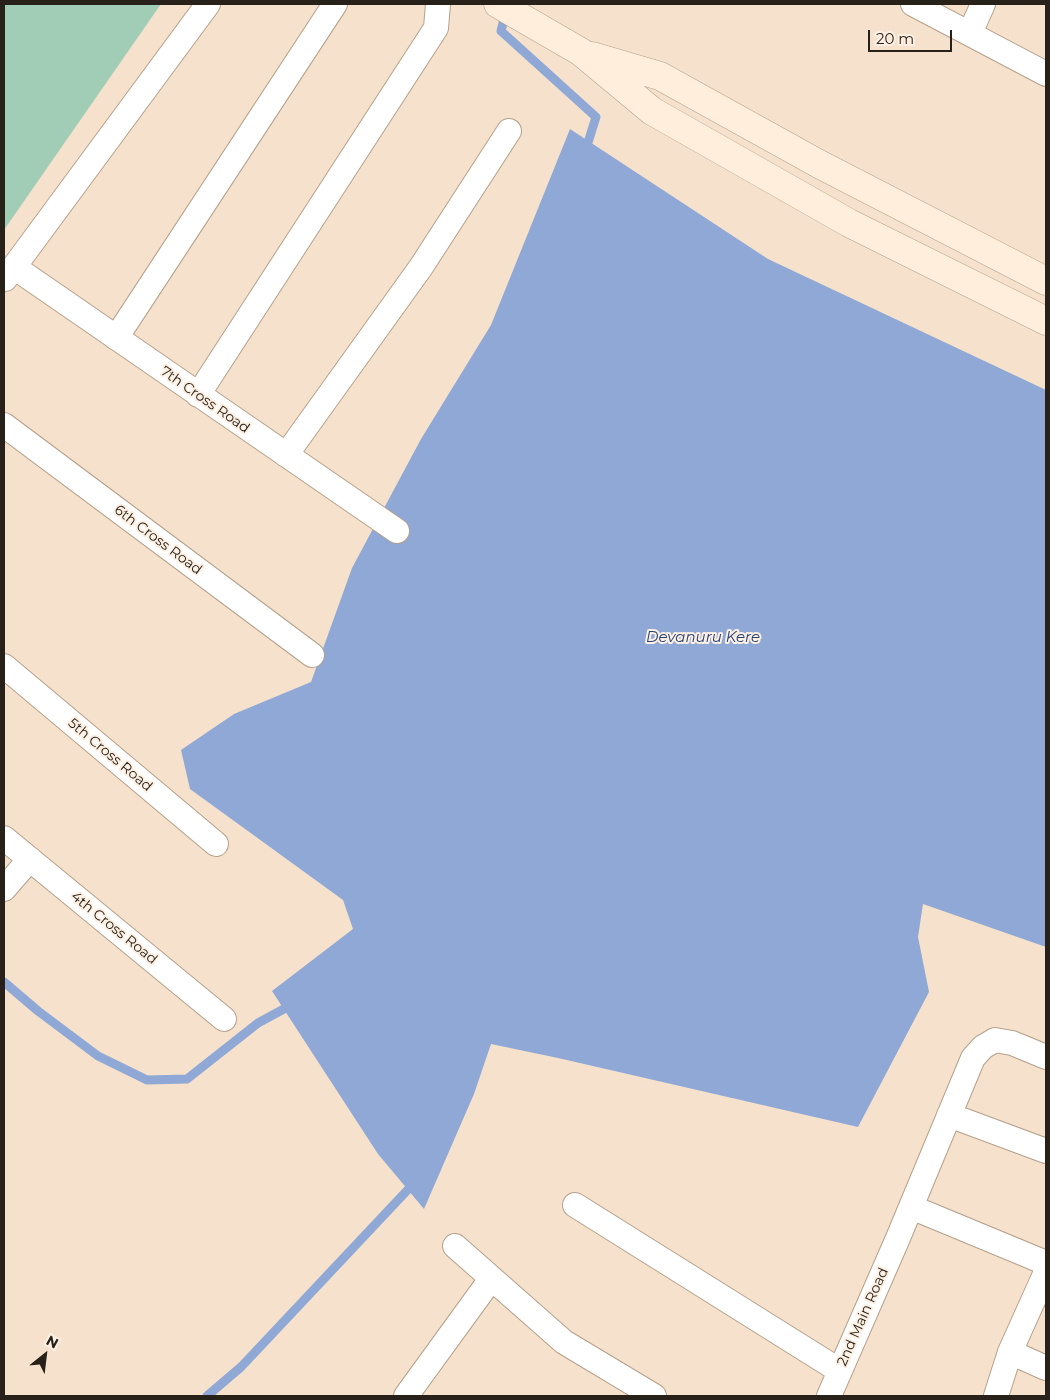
<!DOCTYPE html>
<style>
body{margin:0}
#map{position:relative;width:1050px;height:1400px;overflow:hidden;background:#f6e2cc;font-family:Montserrat,sans-serif}
canvas{display:block}
.frame{position:absolute;inset:0;border:5px solid #282119;pointer-events:none}
.north{position:absolute;left:20px;top:1330px;width:50px;height:50px;-webkit-text-stroke:4px #fdf0e3;paint-order:stroke;rotate:29deg;font-size:14px;font-weight:700;line-height:20px;text-align:center;color:#282119}
.north::after{content:'';display:block;margin:auto;width:18px;height:22px;background:#282119;clip-path:polygon(50% 0,100% 100%,50% 72%,0 100%)}
.scale{position:absolute;left:868px;top:30px;width:84px;height:22px;box-sizing:border-box;border:2px solid #282119;border-top:0;padding-left:6px;font-size:15px;line-height:18px;white-space:nowrap;color:#282119;-webkit-text-stroke:4px #fdf0e3;paint-order:stroke}
</style>
<div id="map">
<canvas width="1050" height="1400"></canvas>
<div class="frame"></div>
<div class="north">N</div>
<div class="scale">20 m</div>
</div>
<script>
const context = document.querySelector('canvas').getContext('2d');
context.lineJoin = 'round';
function fillPath(path, color) {
  context.fillStyle = color;
  context.fill(path, 'evenodd');
}
function shape(rows) {
  const path = new Path2D();
  for (const r of rows) {
    path.moveTo(r[0], r[1]);
    for (let i = 2; i < r.length; i += 2) path.lineTo(r[i], r[i + 1]);
  }
  return path;
}
function strokePath(path, color, width, dash) {
  context.strokeStyle = color;
  context.lineWidth = width;
  context.lineCap = dash ? 'butt' : 'round';
  context.setLineDash(dash || []);
  context.stroke(path);
}
function drawText(font, color, halo, rows, align = 'center') {
  context.font = font + ' Montserrat,sans-serif';
  context.lineWidth = 4;
  context.setLineDash([]);
  context.textBaseline = 'middle';
  context.strokeStyle = halo;
  context.fillStyle = color;
  for (const [text, x, y, turn = 0] of rows) {
    context.save();
    context.translate(x, y);
    context.rotate((+turn || 0) * Math.PI / 180);
    context.textAlign = isNaN(turn) ? turn : align;
    if (halo) context.strokeText(text, 0, 0);
    context.fillText(text, 0, 0);
    context.restore();
  }
}
fillPath(shape([
 [4,4,161,4,4,230]
]), '#a1cdb6');
fillPath(shape([
 [570,129,768,259,1046,390,1046,947,923,904,918,937,929,992,858,1127,558,1058,491,1044,474,1094,424,1209,378,1154,272,991,353,929,343,900,190,789,181,750,234,714,311,682,352,568,421,439,491,325]
]), '#8fa8d6');
strokePath(shape([
 [506,11,501,31,596,117,585,152],
 [4,982,38,1011,98,1056,147,1080,187,1079,258,1023,293,1004],
 [207,1396,241,1367,416,1181]
]), '#8fa8d6', 9);
const street = shape([
 [913,4,1046,74],
 [970,33,983,4],
 [14,267,397,531],
 [5,279,208,4],
 [116,338,335,4],
 [198,395,436,28,438,4],
 [4,425,312,655],
 [286,455,421,267,509,131],
 [4,666,216,844],
 [4,838,224,1019],
 [4,889,30,859],
 [949,1115,1046,1151],
 [575,1205,840,1371],
 [911,1207,1046,1263],
 [455,1246,564,1342,654,1396],
 [1010,1352,1046,1368],
 [406,1396,491,1279],
 [829,1396,898,1238,973,1058,983,1047,995,1040,1012,1043,1046,1057],
 [996,1396,1010,1352,1046,1272]
]);
const secondary = shape([
 [498,4,581,52,652,111,849,223,1046,321],
 [592,56,660,76,819,164,1046,281]
]);
strokePath(street, '#b4a08c', 26);
strokePath(secondary, '#b4a08c', 29);
strokePath(street, '#fff', 24);
strokePath(secondary, '#ffeedb', 28);
drawText('14px', '#282119', '#fdf0e3', [
 ["7th Cross Road",205,400,35],
 ["6th Cross Road",158,540,37],
 ["5th Cross Road",110,755,40],
 ["4th Cross Road",114,928,39],
 ["2nd Main Road",863,1317,-66]
]);
drawText('italic 15px', '#26427b', '#fdf0e3', [
 ["Devanuru Kere",703,638]
]);
</script>
